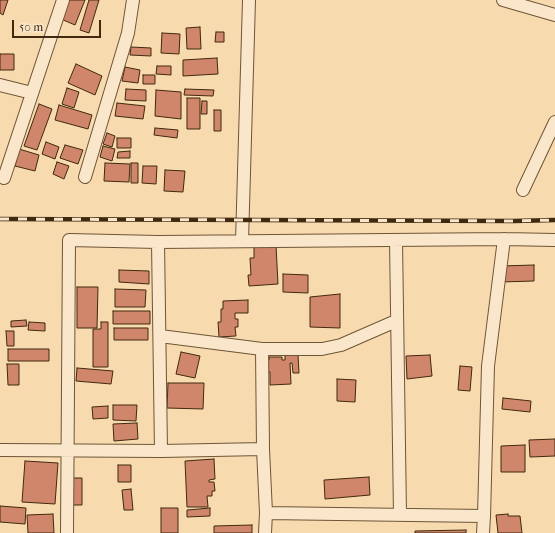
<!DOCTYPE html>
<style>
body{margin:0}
#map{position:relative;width:555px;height:533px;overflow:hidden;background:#f8daaf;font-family:"IM FELL French Canon",serif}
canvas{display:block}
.scale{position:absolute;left:12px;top:20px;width:89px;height:18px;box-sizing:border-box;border:2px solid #40290e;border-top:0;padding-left:5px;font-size:12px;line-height:14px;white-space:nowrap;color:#40290e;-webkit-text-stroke:3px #fae7cb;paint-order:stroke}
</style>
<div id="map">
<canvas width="555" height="533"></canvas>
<div class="scale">50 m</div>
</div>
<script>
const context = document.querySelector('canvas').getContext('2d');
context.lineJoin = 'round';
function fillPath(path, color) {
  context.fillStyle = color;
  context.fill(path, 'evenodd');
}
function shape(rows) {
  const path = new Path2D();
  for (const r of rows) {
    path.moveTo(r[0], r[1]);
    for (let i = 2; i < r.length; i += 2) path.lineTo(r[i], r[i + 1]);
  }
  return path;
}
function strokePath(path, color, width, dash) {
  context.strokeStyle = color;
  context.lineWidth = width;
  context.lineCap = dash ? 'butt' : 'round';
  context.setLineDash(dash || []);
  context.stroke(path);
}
const building = shape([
 [0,0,8,0,3,15,0,13,0,0],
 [68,0,85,0,75,25,61,19,68,0],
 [89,0,99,0,89,33,80,30,89,0],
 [200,27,201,49,187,49,186,28,200,27],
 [216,32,224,32,224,42,215,42,216,32],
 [162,33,180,34,179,54,161,53,162,33],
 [131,47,151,48,151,56,130,55,131,47],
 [0,54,14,54,14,70,0,70,0,54],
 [217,58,218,74,183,76,183,60,217,58],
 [76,64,102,76,95,95,68,83,76,64],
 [157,66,171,66,171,75,156,74,157,66],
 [125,67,140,70,138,83,122,81,125,67],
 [143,75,155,75,155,84,143,84,143,75],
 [67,88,79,92,74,108,62,104,67,88],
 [126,89,146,90,146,101,125,100,126,89],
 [185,89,214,90,213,96,184,95,185,89],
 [156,90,181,92,181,119,155,116,156,90],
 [187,98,200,98,200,129,187,129,187,98],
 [202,101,207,101,207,114,201,114,202,101],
 [117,103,145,106,143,119,115,116,117,103],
 [39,104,52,109,37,150,24,146,39,104],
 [59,105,92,115,88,129,55,120,59,105],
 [214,110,221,110,221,131,214,131,214,110],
 [155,128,178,130,177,138,154,135,155,128],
 [107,133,115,136,112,147,103,144,107,133],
 [117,138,131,138,131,148,117,148,117,138],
 [46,142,59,147,55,159,42,154,46,142],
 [65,145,83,150,78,164,60,158,65,145],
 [103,146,115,149,112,161,100,157,103,146],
 [19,149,39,155,35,171,15,166,19,149],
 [130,151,130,158,117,158,118,152,130,151],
 [57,162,69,166,64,179,53,174,57,162],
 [105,163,130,164,129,182,104,181,105,163],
 [131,163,138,163,138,183,131,183,131,163],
 [143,166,157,166,156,184,142,183,143,166],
 [165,170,185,171,183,192,164,191,165,170],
 [276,245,278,284,249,286,248,275,251,275,250,258,254,258,254,247,276,245],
 [534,265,534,281,501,282,501,266,534,265],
 [119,270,149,271,149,284,119,282,119,270],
 [283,274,308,275,308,293,283,292,283,274],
 [77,287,98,287,97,328,77,328,77,287],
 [115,289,146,290,145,307,115,307,115,289],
 [340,294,340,328,310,327,310,297,340,294],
 [248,300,248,313,235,313,235,319,238,319,238,327,235,327,236,336,219,337,218,322,221,322,221,309,223,309,223,301,248,300],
 [113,311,150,311,150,324,113,324,113,311],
 [26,320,27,326,11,327,11,321,26,320],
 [29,322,45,323,45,331,28,330,29,322],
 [101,322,108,322,108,367,93,367,93,329,101,329,101,322],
 [114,328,148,328,148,340,114,340,114,328],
 [6,331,14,331,14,346,7,346,6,331],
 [8,349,49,349,49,361,8,361,8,349],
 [181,352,200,356,195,378,176,374,181,352],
 [285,355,298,355,299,373,293,373,292,363,290,363,291,384,270,385,270,372,265,372,264,360,269,360,269,357,282,357,282,360,285,360,285,355],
 [430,355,432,376,407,379,406,356,430,355],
 [7,364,19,364,19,385,8,385,7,364],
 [460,366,472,367,470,391,458,390,460,366],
 [77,368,113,371,111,384,76,381,77,368],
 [337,379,356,380,355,402,337,401,337,379],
 [168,383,204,383,203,409,167,408,168,383],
 [503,398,531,401,530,412,502,409,503,398],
 [113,405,137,405,136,421,113,420,113,405],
 [108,406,108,418,93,419,92,407,108,406],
 [137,423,138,439,114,441,113,424,137,423],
 [555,439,555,456,530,457,529,440,555,439],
 [525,445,525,472,501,472,501,446,525,445],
 [214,459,215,479,209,480,209,482,214,482,215,491,212,491,212,496,207,496,208,507,187,507,185,461,214,459],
 [25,461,58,463,55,504,22,502,25,461],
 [118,465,131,465,131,482,118,482,118,465],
 [369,477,370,495,325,499,324,480,369,477],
 [72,478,82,478,82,505,72,505,72,478],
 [131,489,133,510,124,510,122,490,131,489],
 [0,506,26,508,25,524,0,522,0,506],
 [161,508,178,508,178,533,161,533,161,508],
 [210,508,210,516,187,517,187,510,210,508],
 [53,514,54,533,28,533,27,515,53,514],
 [508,514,508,516,520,516,522,533,498,533,496,515,508,514],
 [252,525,252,533,214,533,214,526,252,525],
 [466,530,466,533,415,533,415,531,466,530]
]);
fillPath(building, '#d0866a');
strokePath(building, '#40290e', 1);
const street = shape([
 [503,0,555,15],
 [0,85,32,93],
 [85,177,128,33,133,0],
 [4,178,63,0],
 [523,190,555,122],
 [396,240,400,515],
 [242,241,249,0],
 [158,242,161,451],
 [160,336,262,349,322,349,341,345,396,321],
 [262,349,263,449,266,513,265,533],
 [0,450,161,451,263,449],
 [266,513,484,516],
 [67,533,69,240,158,242,504,239,555,240],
 [483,533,484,516,488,366,504,239]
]);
strokePath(street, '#6e5536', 14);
strokePath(street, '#fae7cb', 12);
const rail = shape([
 [0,219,514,221,555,220]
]);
strokePath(rail, '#40290e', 4.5);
strokePath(rail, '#fae7cb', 3, [9]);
</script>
